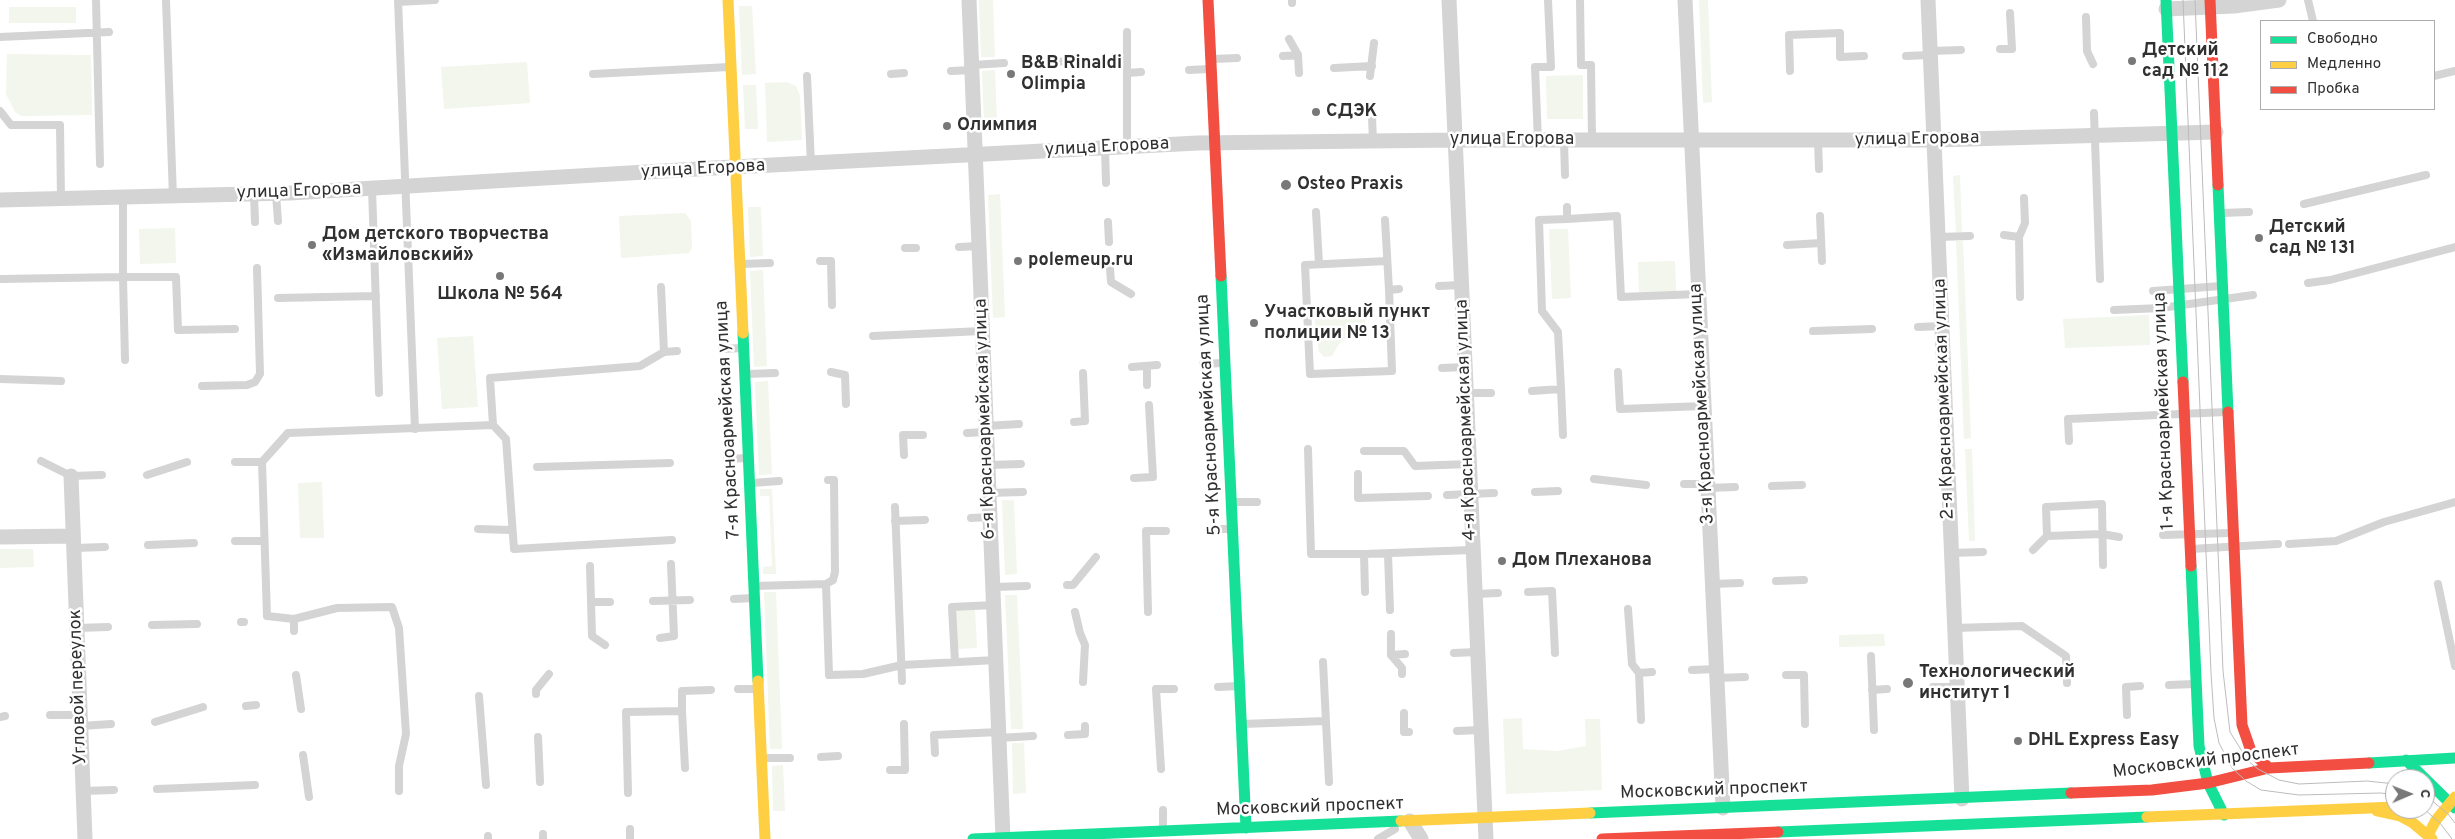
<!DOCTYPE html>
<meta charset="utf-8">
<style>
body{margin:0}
#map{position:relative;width:2455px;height:839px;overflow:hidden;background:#fff;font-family:Overpass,sans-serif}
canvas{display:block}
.legend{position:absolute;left:2260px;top:20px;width:175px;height:90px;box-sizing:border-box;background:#fff;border:1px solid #acacac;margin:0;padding:6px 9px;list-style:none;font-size:15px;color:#303030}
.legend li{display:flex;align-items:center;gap:10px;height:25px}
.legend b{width:25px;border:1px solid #acacac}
.north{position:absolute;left:2385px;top:769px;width:50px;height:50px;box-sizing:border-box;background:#fff;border:1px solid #acacac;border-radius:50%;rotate:89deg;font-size:14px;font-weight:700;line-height:20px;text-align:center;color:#303030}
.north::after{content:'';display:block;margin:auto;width:18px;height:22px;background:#787878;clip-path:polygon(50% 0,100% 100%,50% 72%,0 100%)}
</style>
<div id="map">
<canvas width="2455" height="839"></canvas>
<ul class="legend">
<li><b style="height:6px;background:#16e098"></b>Свободно</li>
<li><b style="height:6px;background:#ffcf43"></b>Медленно</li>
<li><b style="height:6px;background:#f24e42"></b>Пробка</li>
</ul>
<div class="north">С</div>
</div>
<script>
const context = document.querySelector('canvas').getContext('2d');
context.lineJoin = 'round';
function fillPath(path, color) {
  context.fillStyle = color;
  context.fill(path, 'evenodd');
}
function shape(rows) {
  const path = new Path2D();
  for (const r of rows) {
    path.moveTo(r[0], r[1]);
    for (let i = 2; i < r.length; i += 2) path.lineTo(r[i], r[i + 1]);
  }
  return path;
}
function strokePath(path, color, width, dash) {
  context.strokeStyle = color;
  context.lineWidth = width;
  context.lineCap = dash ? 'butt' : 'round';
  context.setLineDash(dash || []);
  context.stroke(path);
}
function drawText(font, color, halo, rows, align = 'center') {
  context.font = font + ' Overpass,sans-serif';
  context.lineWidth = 5;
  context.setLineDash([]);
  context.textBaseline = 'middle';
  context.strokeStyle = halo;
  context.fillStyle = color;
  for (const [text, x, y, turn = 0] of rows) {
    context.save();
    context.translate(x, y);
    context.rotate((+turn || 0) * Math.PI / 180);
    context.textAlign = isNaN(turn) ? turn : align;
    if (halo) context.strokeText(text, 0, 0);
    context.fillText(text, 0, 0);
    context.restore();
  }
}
fillPath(shape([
 [979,0,993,0,995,57,981,57],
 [1699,0,1708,0,1712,102,1703,103],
 [739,6,752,6,756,74,742,75],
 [9,7,76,7,76,23,9,23],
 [7,54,91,55,92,115,21,116,15,112,6,94],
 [527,62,530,103,444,109,441,67],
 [995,70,997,121,984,122,982,71],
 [1583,75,1583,119,1547,119,1546,76],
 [787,82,796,86,800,96,802,140,767,142,765,83],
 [743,85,756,85,758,129,745,129],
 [1960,175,1962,232,1956,232,1953,176],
 [1000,194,1005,317,993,318,988,195],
 [748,207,761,207,763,256,750,257],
 [685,213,691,221,692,248,689,253,621,258,619,216],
 [175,228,176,263,140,264,139,229],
 [1549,229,1568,229,1571,298,1552,299],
 [1956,241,1963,241,1971,438,1964,439],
 [1675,261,1676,291,1639,292,1638,262],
 [763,270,767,366,754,367,750,271],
 [1336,314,1341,318,1365,317,1366,335,1345,339,1339,344,1332,356,1324,357,1319,351,1315,334,1315,315],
 [2149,315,2150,345,2065,348,2063,319],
 [473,336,478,407,442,409,437,338],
 [768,381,772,474,759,475,755,382],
 [1965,449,1972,449,1975,541,1969,541],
 [322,482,324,538,300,538,298,483],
 [760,489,772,489,776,574,763,574,763,567,772,566,769,496,760,496],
 [1002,500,1014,500,1017,574,1005,575],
 [0,549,33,549,34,567,0,568],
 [764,592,776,592,782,749,770,749],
 [1005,595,1017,595,1023,729,1011,729],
 [975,609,977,648,957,649,955,610],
 [1884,634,1885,646,1839,647,1839,635],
 [1522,718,1523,749,1557,751,1586,746,1585,719,1600,719,1602,790,1506,794,1503,719],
 [1012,743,1024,743,1026,793,1013,794],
 [783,765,785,811,773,811,772,766]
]), '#f2f6ec');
strokePath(shape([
 [96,0,100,164],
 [166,0,173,197],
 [398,0,415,429],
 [1292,0,1292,3],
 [1580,0,1581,65,1591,65,1592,141],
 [2308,0,2313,21],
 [398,2,435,0],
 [2086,17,2087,51,2093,64],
 [1127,32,1127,146],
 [0,37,109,32],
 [1289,39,1298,55,1299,73],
 [2000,49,2012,49,2010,13],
 [1930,51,1961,50],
 [1283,56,1298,55],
 [1906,56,1930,55],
 [1213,59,1237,58],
 [1043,62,1085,61],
 [972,65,1004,63],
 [1334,68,1372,66],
 [1189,70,1209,69],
 [951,71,972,70],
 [1790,71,1789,35,1840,33,1840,57,1864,56],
 [1127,73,1141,72],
 [593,74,729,67],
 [891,74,904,73],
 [807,76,811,164],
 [1370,76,1374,43],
 [2434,76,2455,71],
 [0,111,11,125,60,125,61,199],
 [2094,113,2100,279],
 [1372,117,1373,141],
 [1538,141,1535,67,1551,67,1548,0],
 [1564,141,1565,175],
 [1818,141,1819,169],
 [1105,147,1106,183],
 [372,189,379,393],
 [254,194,255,222],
 [276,194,278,221],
 [123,198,123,277,176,277,178,330,235,329],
 [2304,204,2426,175],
 [1316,212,1319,264],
 [2221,213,2249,212],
 [1820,216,1822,261],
 [1567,219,1617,216,1621,297,1698,294],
 [1385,220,1389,290,1392,371,1310,374,1305,265,1387,261],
 [1108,222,1109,242],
 [2004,235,2019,237,2020,297],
 [1938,237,1970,236],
 [2019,237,2025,223,2024,198],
 [1787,245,1821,243],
 [959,247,979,246],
 [905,248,916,248],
 [820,261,831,261,832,305],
 [742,264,770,263],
 [1110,268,1111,282,1131,294],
 [0,279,123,277,125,360],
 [2308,283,2330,280,2455,247],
 [1439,286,1462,285],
 [1389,290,1399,289],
 [2153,291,2221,286],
 [278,298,376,296],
 [2114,310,2161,308,2253,295],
 [1918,327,1942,326],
 [1813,331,1872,329],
 [873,336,982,331],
 [722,349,742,348],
 [664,352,677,351],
 [1203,364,1223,363],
 [1147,366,1147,385],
 [1132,367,1157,365],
 [1442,368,1465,367],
 [831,372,845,375,846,404],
 [1618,372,1620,409,1704,406],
 [747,374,775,373],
 [0,379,61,381],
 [202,386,247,385,255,382,260,374,257,268],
 [1561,389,1558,332,1542,311,1539,220,1567,219,1567,207],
 [1532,391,1561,389,1563,435],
 [1466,393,1491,393],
 [1074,422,1085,421,1083,373],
 [493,425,506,439,514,549,672,540],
 [986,426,1019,424],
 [967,433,986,432],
 [2069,441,2068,419,2226,412],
 [1308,449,1311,554,1364,554],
 [1364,451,1404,451,1415,466,1469,464],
 [904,455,903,435,923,435],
 [727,459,747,458],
 [41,461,71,476,102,475],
 [235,462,262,462],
 [988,465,1021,464],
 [537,467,670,463],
 [1358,474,1358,498,1428,496],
 [147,475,187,462],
 [1134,478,1153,477,1149,405],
 [1594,479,1646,485],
 [752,483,779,481],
 [1684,484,1707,484],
 [1772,486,1802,485],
 [1707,488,1735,487],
 [1535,492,1558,491],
 [989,493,1023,492],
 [1447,495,1494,493],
 [1233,502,1257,502],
 [895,507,902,681],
 [971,518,990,517],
 [895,521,925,520],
 [478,529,511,530],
 [1211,529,1231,529],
 [2163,535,2231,533],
 [2047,536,2102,534,2119,537],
 [235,541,263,541],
 [2289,544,2336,541,2384,522,2455,502],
 [148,545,194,543],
 [74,548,105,547],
 [2191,549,2278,544],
 [2033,550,2047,536,2046,507,2102,504,2103,565],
 [1951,553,1983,552],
 [1388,554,1390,610],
 [590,566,592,636,605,645],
 [1776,581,1804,580],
 [826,584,833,580,835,572,834,480,828,480],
 [1712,584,1740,583],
 [2438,584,2455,666],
 [1067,585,1073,585,1096,557],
 [754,586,826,584,829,675,863,674,902,665,996,660],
 [993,587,1027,586],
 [1365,592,1364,554,1472,550],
 [1528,592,1552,591,1555,653],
 [1475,594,1498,593],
 [734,599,753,598],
 [653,601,690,600],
 [591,602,610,602],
 [1628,609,1632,664,1639,673],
 [1075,612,1080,633,1085,645,1083,682],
 [1148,612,1146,531,1166,531],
 [241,622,244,622],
 [152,625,197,624],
 [77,628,108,627],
 [1954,628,2022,626,2066,656,2067,683],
 [294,631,294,619],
 [1391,634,1391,655,1402,668,1402,674],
 [660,638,674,636,671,564],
 [1454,653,1477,652],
 [1391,655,1405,654],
 [1871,656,1874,730],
 [955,662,952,607,994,605],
 [1323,662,1329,782],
 [1692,670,1716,669],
 [296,675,301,709],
 [1786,675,1804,675,1805,724],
 [1717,678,1745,677],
 [2169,685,2194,684],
 [1218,687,1239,686],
 [1933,687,1957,687],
 [738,689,757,689],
 [1872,690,1887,689],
 [536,694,536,690,549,674],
 [479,696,486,785],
 [246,706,256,705],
 [682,711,685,768],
 [1404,713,1404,732,1409,732],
 [50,715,80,715],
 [2127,715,2126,687,2140,686],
 [0,717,5,716],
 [1641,720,1639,673,1652,672],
 [155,722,203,707],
 [1242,724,1326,721],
 [81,726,111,724],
 [1457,731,1480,730],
 [1068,735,1085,734,1085,726],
 [538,737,540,782],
 [999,738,1033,736],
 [935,753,934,735,999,732],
 [303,755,309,797],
 [821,757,838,756],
 [764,758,790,758],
 [1161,769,1156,689,1174,689],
 [890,770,905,770,904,724],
 [157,789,255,785],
 [83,791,114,790],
 [399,791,399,766,406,734,399,628,392,607,337,608,294,619,267,616,262,462,288,433,493,425,490,378,640,366,664,352,661,287],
 [628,793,626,712,682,711,682,691,711,690],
 [1163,810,1163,829],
 [630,829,630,839],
 [543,834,543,839],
 [488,836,488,839],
 [1378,839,1395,829]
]), '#d4d4d4', 8);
strokePath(shape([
 [969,0,1003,838],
 [1449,0,1486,839],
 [1685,0,1723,808],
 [1928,0,1962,799],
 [2166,9,2234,6,2279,0],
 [0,200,290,193,714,168,1198,143,1455,140,1934,140,2216,132],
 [71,476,85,839],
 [0,537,73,536],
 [1410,821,1421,839]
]), '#d4d4d4', 15);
strokePath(shape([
 [2166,0,2183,382],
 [2218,185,2228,412],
 [1221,276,1246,828],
 [743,333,758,681],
 [2191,566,2199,746,2208,783,2224,815],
 [2406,760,2455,808],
 [2369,763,2455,758],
 [1590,813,2071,793],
 [1778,832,2147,817],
 [973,839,1401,821]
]), '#16e098', 11);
strokePath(shape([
 [728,0,743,333],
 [758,681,765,839],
 [2377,811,2400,816,2413,823,2432,839],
 [2147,817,2395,807],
 [1401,821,1590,813],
 [2428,835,2436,820,2455,797]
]), '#ffcf43', 11);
strokePath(shape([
 [1208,0,1221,276],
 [2210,0,2218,185],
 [2183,382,2191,566],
 [2228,412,2242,725,2251,751,2269,768],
 [2071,793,2152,790,2208,783,2269,768,2369,763],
 [1602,839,1778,832]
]), '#f24e42', 11);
strokePath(shape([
 [2183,0,2211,673,2214,718,2219,743,2232,768,2246,781,2261,790,2299,795,2381,793,2395,795],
 [2195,0,2223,671,2230,732,2248,761,2258,769,2279,780,2299,784,2367,781,2395,784],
 [2425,795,2448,814,2455,823],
 [2424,809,2440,823,2452,839]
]), '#bcbcbc', 1);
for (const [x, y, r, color] of [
 [2132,61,5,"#787878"],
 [1011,74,5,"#787878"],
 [1316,112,5,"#787878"],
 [947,126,5,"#787878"],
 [1286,185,6,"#787878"],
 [2259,238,5,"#787878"],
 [312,245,5,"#787878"],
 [1018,261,5,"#787878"],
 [500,276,5,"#787878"],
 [1254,323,5,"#787878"],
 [1502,561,5,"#787878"],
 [1908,683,6,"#787878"],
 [2018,741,5,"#787878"]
]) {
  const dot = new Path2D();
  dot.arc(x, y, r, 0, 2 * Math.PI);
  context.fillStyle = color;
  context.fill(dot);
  strokePath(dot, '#fff', 2);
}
drawText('bold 18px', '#303030', '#fff', [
 ["Детский",2142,51],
 ["сад № 112",2142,72],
 ["B&B Rinaldi",1021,64],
 ["Olimpia",1021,85],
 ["СДЭК",1326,112],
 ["Олимпия",957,126],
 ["Osteo Praxis",1297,185],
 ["Детский",2269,228],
 ["сад № 131",2269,249],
 ["Дом детского творчества",322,235],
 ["«Измайловский»",322,256],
 ["polemeup.ru",1028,261],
 ["Школа № 564",500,295,"center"],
 ["Участковый пункт",1264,313],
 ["полиции № 13",1264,334],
 ["Дом Плеханова",1512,561],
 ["Технологический",1919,673],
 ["институт 1",1919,694],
 ["DHL Express Easy",2028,741]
], 'left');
drawText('18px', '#303030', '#fff', [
 ["улица Егорова",1512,140],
 ["улица Егорова",1917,140,-1],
 ["улица Егорова",1107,148,-3],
 ["улица Егорова",703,170,-3],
 ["улица Егорова",299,192,-2],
 ["2-я Красноармейская улица",1945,399,-92],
 ["3-я Красноармейская улица",1703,404,-93],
 ["1-я Красноармейская улица",2165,411,-92],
 ["5-я Красноармейская улица",1210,415,-93],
 ["6-я Красноармейская улица",986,419,-92],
 ["7-я Красноармейская улица",729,420,-93],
 ["4-я Красноармейская улица",1467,420,-92],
 ["Угловой переулок",79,687,-92],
 ["Московский проспект",2206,762,-7],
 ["Московский проспект",1714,791,-2],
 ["Московский проспект",1310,808,-2]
]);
</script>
